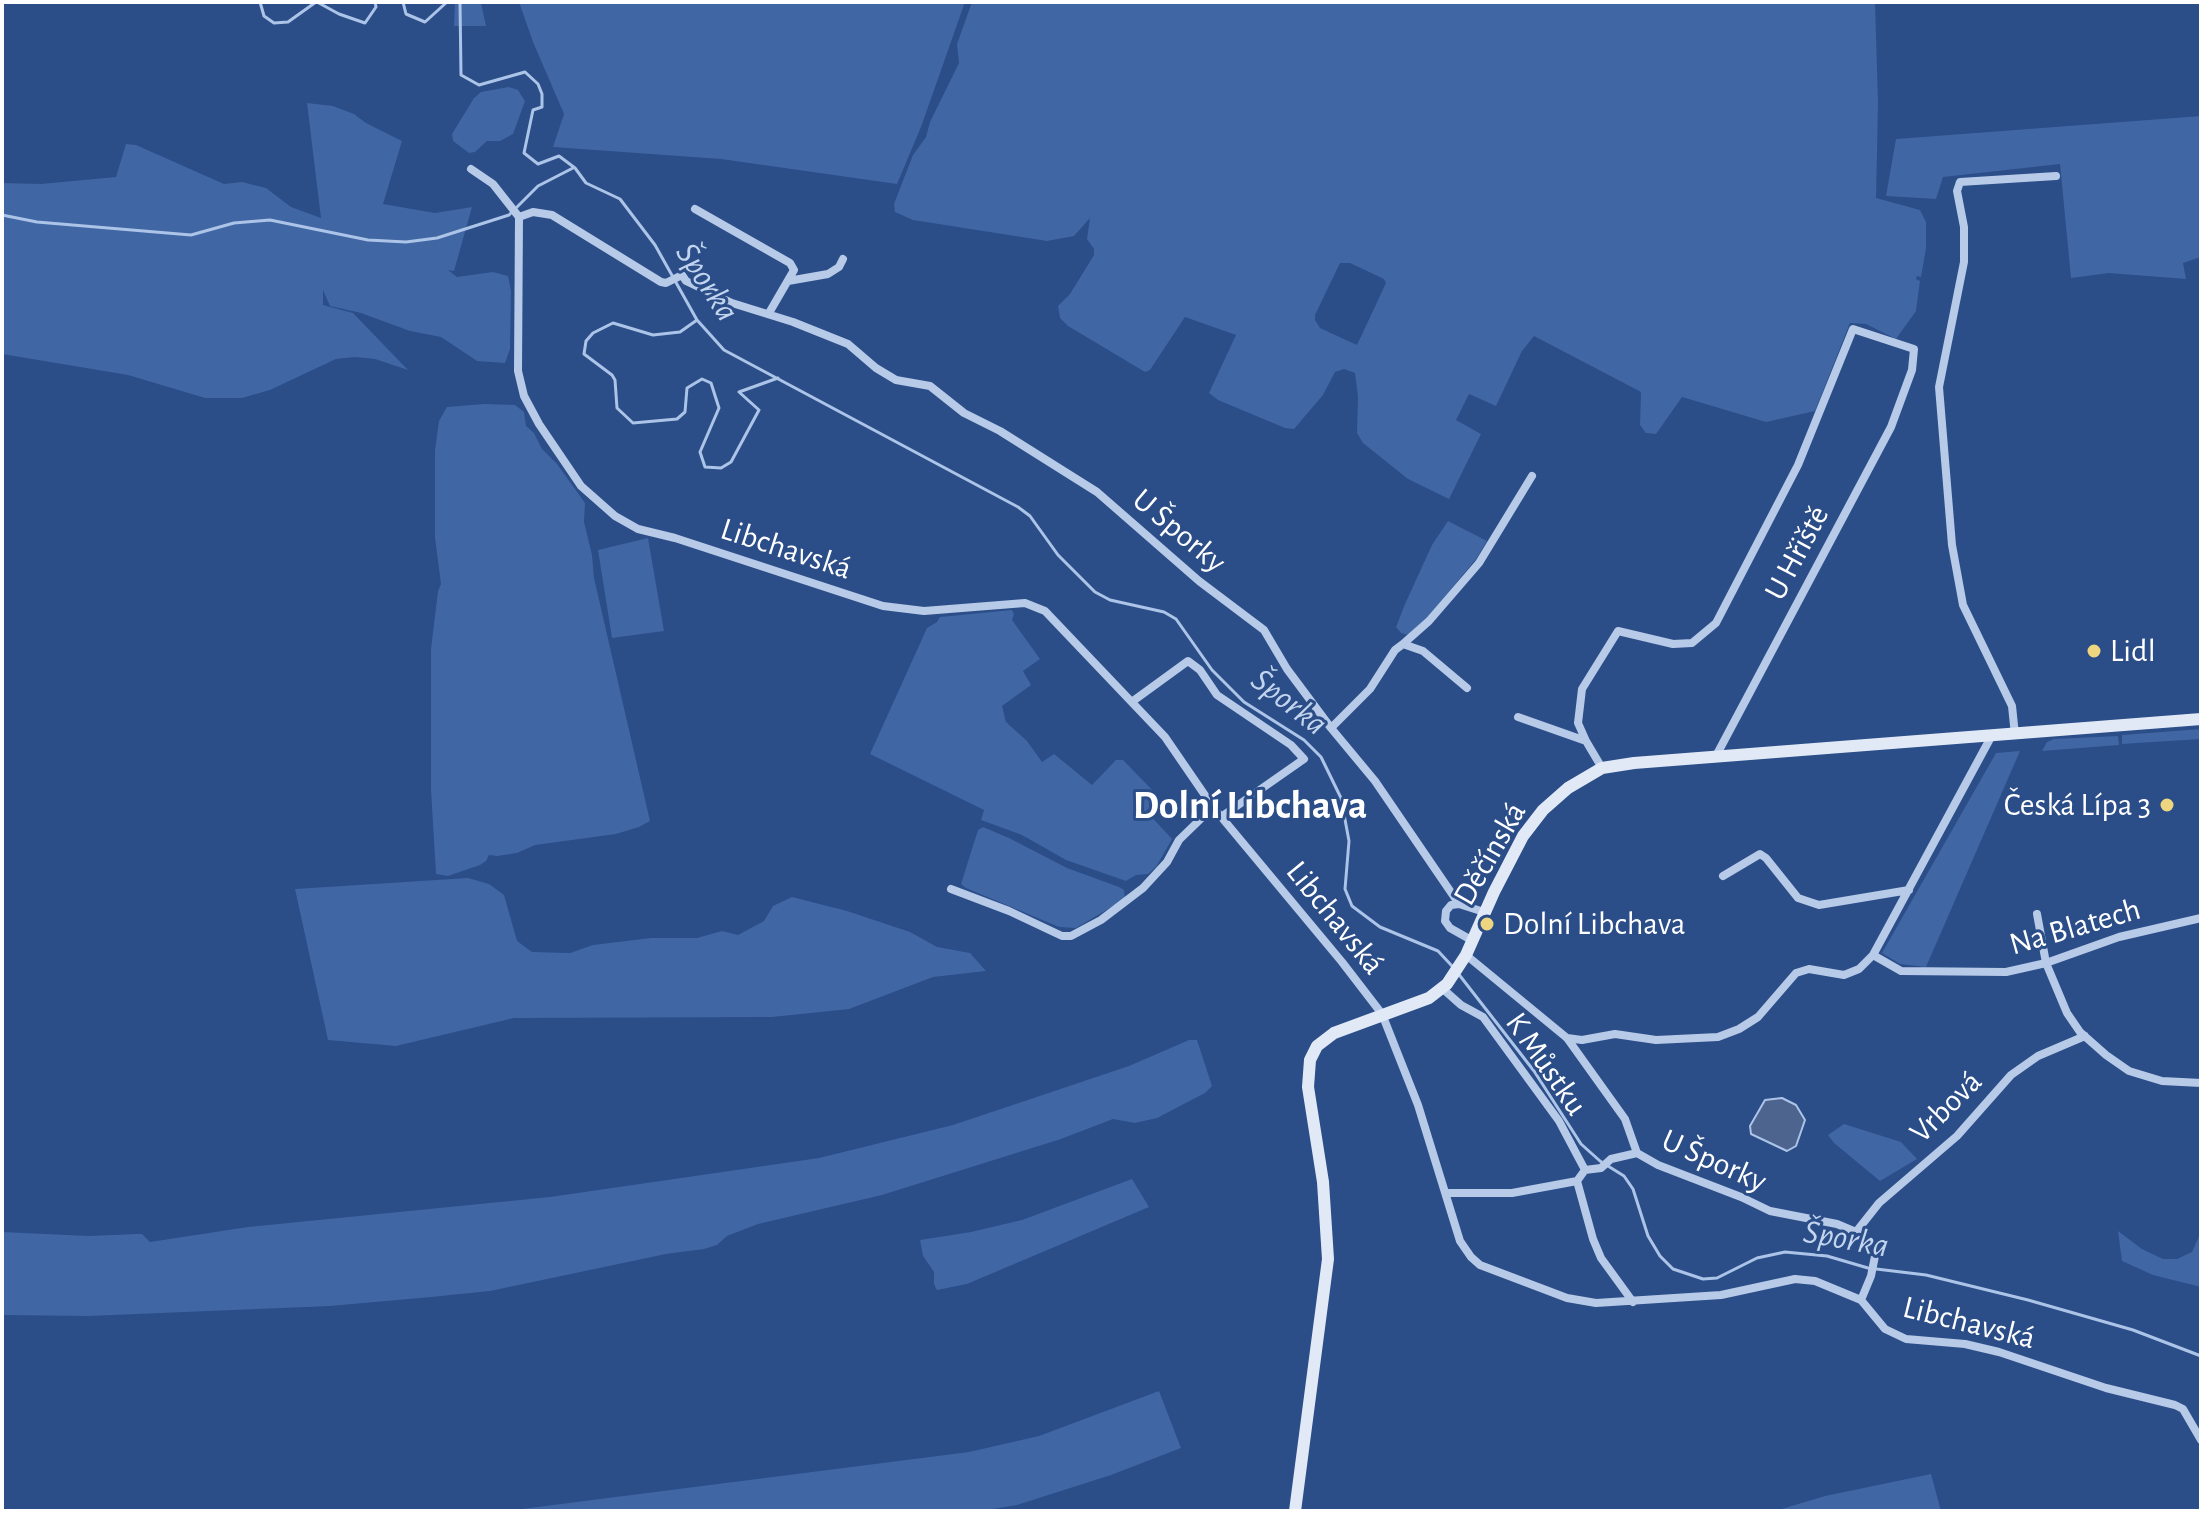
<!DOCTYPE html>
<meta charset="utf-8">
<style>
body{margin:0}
#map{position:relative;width:2203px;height:1513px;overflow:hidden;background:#2b4d88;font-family:"Alegreya Sans",sans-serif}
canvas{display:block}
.frame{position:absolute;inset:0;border:4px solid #fff;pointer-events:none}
</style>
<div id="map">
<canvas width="2203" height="1513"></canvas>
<div class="frame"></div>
</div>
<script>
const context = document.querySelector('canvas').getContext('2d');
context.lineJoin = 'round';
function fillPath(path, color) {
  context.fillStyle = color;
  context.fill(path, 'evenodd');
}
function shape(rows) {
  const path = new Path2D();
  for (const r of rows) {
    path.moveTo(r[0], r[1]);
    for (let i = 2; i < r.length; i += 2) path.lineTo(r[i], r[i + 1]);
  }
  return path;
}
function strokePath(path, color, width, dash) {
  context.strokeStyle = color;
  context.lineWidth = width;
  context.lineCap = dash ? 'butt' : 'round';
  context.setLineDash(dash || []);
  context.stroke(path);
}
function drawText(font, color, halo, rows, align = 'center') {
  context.font = font + ' "Alegreya Sans",sans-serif';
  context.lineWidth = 6;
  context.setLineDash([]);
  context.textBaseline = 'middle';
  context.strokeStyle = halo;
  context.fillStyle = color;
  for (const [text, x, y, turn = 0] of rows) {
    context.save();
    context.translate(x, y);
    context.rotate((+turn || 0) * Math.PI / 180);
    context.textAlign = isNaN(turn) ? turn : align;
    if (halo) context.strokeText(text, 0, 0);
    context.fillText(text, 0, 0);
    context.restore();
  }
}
fillPath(shape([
 [455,2,486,2,481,3,486,26,454,26],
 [519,2,965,2,921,127,897,184,721,159,553,147,564,114,533,42],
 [972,2,1875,2,1878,103,1876,198,1920,210,1926,222,1926,248,1921,277,1917,276,1916,279,1920,281,1916,311,1896,339,1866,324,1850,323,1815,411,1766,422,1682,397,1656,434,1646,433,1640,425,1641,392,1534,336,1522,351,1496,406,1469,394,1456,420,1481,434,1449,499,1408,479,1363,443,1357,433,1358,397,1355,373,1344,369,1335,372,1323,395,1294,429,1285,428,1218,400,1209,393,1236,335,1185,317,1150,370,1145,372,1068,326,1060,318,1058,306,1070,294,1094,255,1094,249,1087,239,1090,218,1074,236,1047,241,913,220,895,212,894,204,913,155,926,137,930,122,959,63,957,44],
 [1340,263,1350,263,1384,279,1386,283,1357,345,1320,328,1315,320,1315,315],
 [509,87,518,90,525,101,513,134,500,141,487,141,475,152,469,153,453,141,452,134,474,98,481,92],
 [307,103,333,106,354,114,366,123,402,141,383,204,435,213,472,207,454,271,448,270,457,277,493,272,508,276,511,291,510,349,505,363,477,361,441,337,410,331,361,313,330,306,323,290,323,305,353,313,408,370,375,359,355,357,336,359,270,390,242,398,205,398,128,375,2,354,2,183,41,184,116,177,126,144,136,145,224,184,242,182,266,188,291,207,321,218],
 [2201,116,2201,257,2183,263,2186,279,2109,273,2071,278,2060,164,1943,177,1936,199,1886,196,1896,139],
 [484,404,515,405,524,412,526,426,534,433,542,449,557,464,585,503,584,522,592,555,594,578,650,821,639,827,616,834,535,845,517,853,497,856,489,855,486,861,480,865,448,876,436,874,431,790,431,649,438,591,441,584,435,538,435,450,439,421,447,407],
 [1448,521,1487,541,1476,559,1422,624,1408,635,1401,633,1396,627,1405,604,1432,545],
 [648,538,664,631,612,638,598,550],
 [1012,610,1014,614,1012,620,1040,659,1023,671,1031,685,1002,706,1006,722,1027,741,1042,762,1054,754,1092,785,1116,760,1123,760,1160,798,1146,811,1172,839,1156,867,1148,874,1136,875,1126,881,1066,860,1022,835,981,820,984,810,870,754,927,628,937,622,940,617],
 [2201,729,2201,739,2122,744,2122,735],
 [2118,736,2119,745,2042,751,2047,742,2054,739],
 [2020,751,1926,967,1900,964,1882,953,1996,753],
 [983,827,1009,838,1067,868,1119,887,1124,890,1125,899,1076,928,1059,927,966,888,961,884,978,830],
 [468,878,489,884,504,895,517,941,532,952,570,953,593,945,651,938,697,938,722,931,738,935,764,921,773,906,792,897,847,911,910,932,937,947,970,953,986,971,933,977,849,1009,772,1017,514,1018,396,1046,328,1040,295,889],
 [1189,1040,1197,1040,1212,1086,1205,1093,1157,1118,1135,1123,1113,1119,1061,1139,882,1195,758,1224,727,1236,717,1245,704,1249,666,1254,490,1291,431,1297,330,1306,88,1316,2,1315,2,1232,89,1236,137,1234,142,1234,150,1242,248,1227,550,1197,819,1158,953,1125,1129,1066],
 [1844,1124,1901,1142,1917,1159,1880,1181,1834,1143,1828,1135],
 [1132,1179,1149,1207,967,1284,937,1290,934,1284,934,1272,923,1256,920,1240,971,1232,1022,1220],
 [2118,1231,2142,1249,2163,1259,2177,1259,2192,1252,2201,1232,2201,1287,2153,1275,2122,1261],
 [1159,1391,1181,1448,1111,1475,1017,1505,980,1511,506,1511,969,1452,1039,1436],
 [1931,1474,1941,1511,1775,1511,1825,1496]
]), '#4066a4');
const water = shape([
 [1782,1098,1796,1105,1805,1120,1796,1146,1787,1151,1751,1134,1750,1126,1765,1100,1782,1098]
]);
fillPath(water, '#4d648f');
strokePath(water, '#acc4e8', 2);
strokePath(shape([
 [260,2,264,16,274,23,288,22,316,2],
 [317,2,339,14,365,23,376,7,375,2],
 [403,2,406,14,425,22,447,2],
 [460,2,461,75,479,85,525,72,538,84,542,94,542,107,533,110,524,153,538,164,559,156,575,168,586,183,620,199,655,245,697,320,724,350,1018,507,1030,516,1058,555,1095,592,1110,600,1164,612,1176,619,1212,670,1244,702,1304,740,1321,757,1341,798,1349,841,1345,889,1352,906,1380,927,1438,951,1452,966],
 [2,215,37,222,191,235,234,223,270,220,368,240,406,242,437,238,509,215,538,186,573,168],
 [697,320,680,332,653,335,613,323,593,333,586,341,584,354,612,375,615,380,617,408,633,423,677,419,685,412,687,388,702,379,711,383,719,408,700,452,705,467,721,468,731,462,759,410,739,392,778,378],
 [1457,972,1534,1071,1581,1144,1600,1161,1624,1176,1633,1189,1648,1236,1660,1256,1673,1269,1703,1279,1717,1278,1757,1258,1785,1252,1827,1256,1868,1268,1926,1275,2028,1300,2133,1330,2201,1356]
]), '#acc4e8', 3);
strokePath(shape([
 [471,169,493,184,519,217],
 [695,209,790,263,794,270,769,313],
 [519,217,518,371,524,396,539,424,581,486,615,516,638,529,675,538,883,606,924,611,1025,603,1045,611,1165,737,1213,807,1342,962,1382,1014,1418,1105,1460,1241,1471,1257,1480,1265,1567,1298,1596,1303,1721,1295,1795,1279,1815,1281,1861,1300,1885,1329,1906,1339,1965,1344,1999,1352,2106,1388,2175,1405,2183,1409,2201,1440],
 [519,217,533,212,552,215,661,282,666,283,682,275,686,281,732,303,793,322,848,344,876,368,896,380,930,386,964,413,1000,431,1097,492,1199,581,1264,630,1287,669,1331,728,1375,781,1459,904],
 [788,281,828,274,839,267,843,259],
 [1403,644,1429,621,1479,563,1532,476],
 [1133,701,1188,661,1200,670,1217,695,1291,745,1304,759,1221,817],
 [1518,717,1586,741,1602,768],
 [1331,728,1370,689,1395,650,1403,644,1423,651,1467,688],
 [2015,735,2012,706,1963,605,1952,545,1939,387,1964,262,1964,227,1957,191,1960,182,2056,176],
 [1586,741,1578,723,1582,689,1618,631,1673,644,1692,643,1716,623,1798,465,1853,329,1914,349,1912,370,1891,427,1716,756],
 [1723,876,1760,854,1766,858,1798,898,1819,905,1909,890],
 [951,889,1009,911,1062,936,1071,936,1101,920,1143,888,1167,862,1179,840,1213,807],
 [2037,914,2046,963,2067,1013,2080,1032,2106,1055,2129,1071,2162,1081,2201,1083],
 [1473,941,1450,928,1445,921,1446,911,1451,905,1459,904,1484,912],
 [1466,955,1567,1038,1625,1119,1637,1153,1658,1165,1741,1197,1770,1211,1837,1224,1856,1232,1869,1244,1875,1256,1871,1276,1861,1300],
 [1873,955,1991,737],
 [1443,989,1461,1005,1483,1017,1559,1121,1585,1170,1577,1181,1593,1239,1601,1258,1633,1302],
 [1567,1038,1582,1040,1615,1034,1656,1040,1718,1037,1739,1029,1758,1017,1796,973,1809,969,1844,975,1859,969,1873,955,1901,971,2006,972,2046,963,2119,937,2201,918],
 [1585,1170,1601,1168,1611,1159,1637,1153],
 [1446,1193,1512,1193,1577,1181],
 [1856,1232,1879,1203,1957,1136,2011,1075,2038,1056,2085,1036]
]), '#b7cae8', 8);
strokePath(shape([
 [1295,1511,1328,1259,1323,1182,1308,1087,1310,1060,1317,1046,1334,1033,1429,998,1447,984,1466,955,1494,892,1523,836,1543,810,1568,788,1602,768,1634,763,2201,719]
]), '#e1e9f7', 12);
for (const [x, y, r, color] of [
 [2094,651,8,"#eed57f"],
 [2167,805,8,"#eed57f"],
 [1487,924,8,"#eed57f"]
]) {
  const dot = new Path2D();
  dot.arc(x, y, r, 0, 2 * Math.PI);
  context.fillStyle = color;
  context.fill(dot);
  strokePath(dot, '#2b4d88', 3);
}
drawText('32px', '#fff', '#2b4d88', [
 ["U Šporky",1179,531,40],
 ["Libchavská",786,549,18],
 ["U Hřiště",1797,553,-62],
 ["Děčínská",1490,854,-60],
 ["Libchavská",1335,918,51],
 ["Na Blatech",2075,927,-16],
 ["K Můstku",1546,1064,55],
 ["Vrbová",1946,1107,-45],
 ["U Šporky",1714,1161,24],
 ["Libchavská",1969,1323,14]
]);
drawText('32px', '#fff', '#2b4d88', [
 ["Lidl",2110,651],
 ["Česká Lípa 3",2151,805,"right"],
 ["Dolní Libchava",1503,924]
], 'left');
drawText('italic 34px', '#c3d4ef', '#2b4d88', [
 ["Šporka",707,282,57],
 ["Šporka",1289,702,38],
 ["Šporka",1846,1239,10]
]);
drawText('bold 40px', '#fff', '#2b4d88', [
 ["Dolní Libchava",1250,806]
]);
</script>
